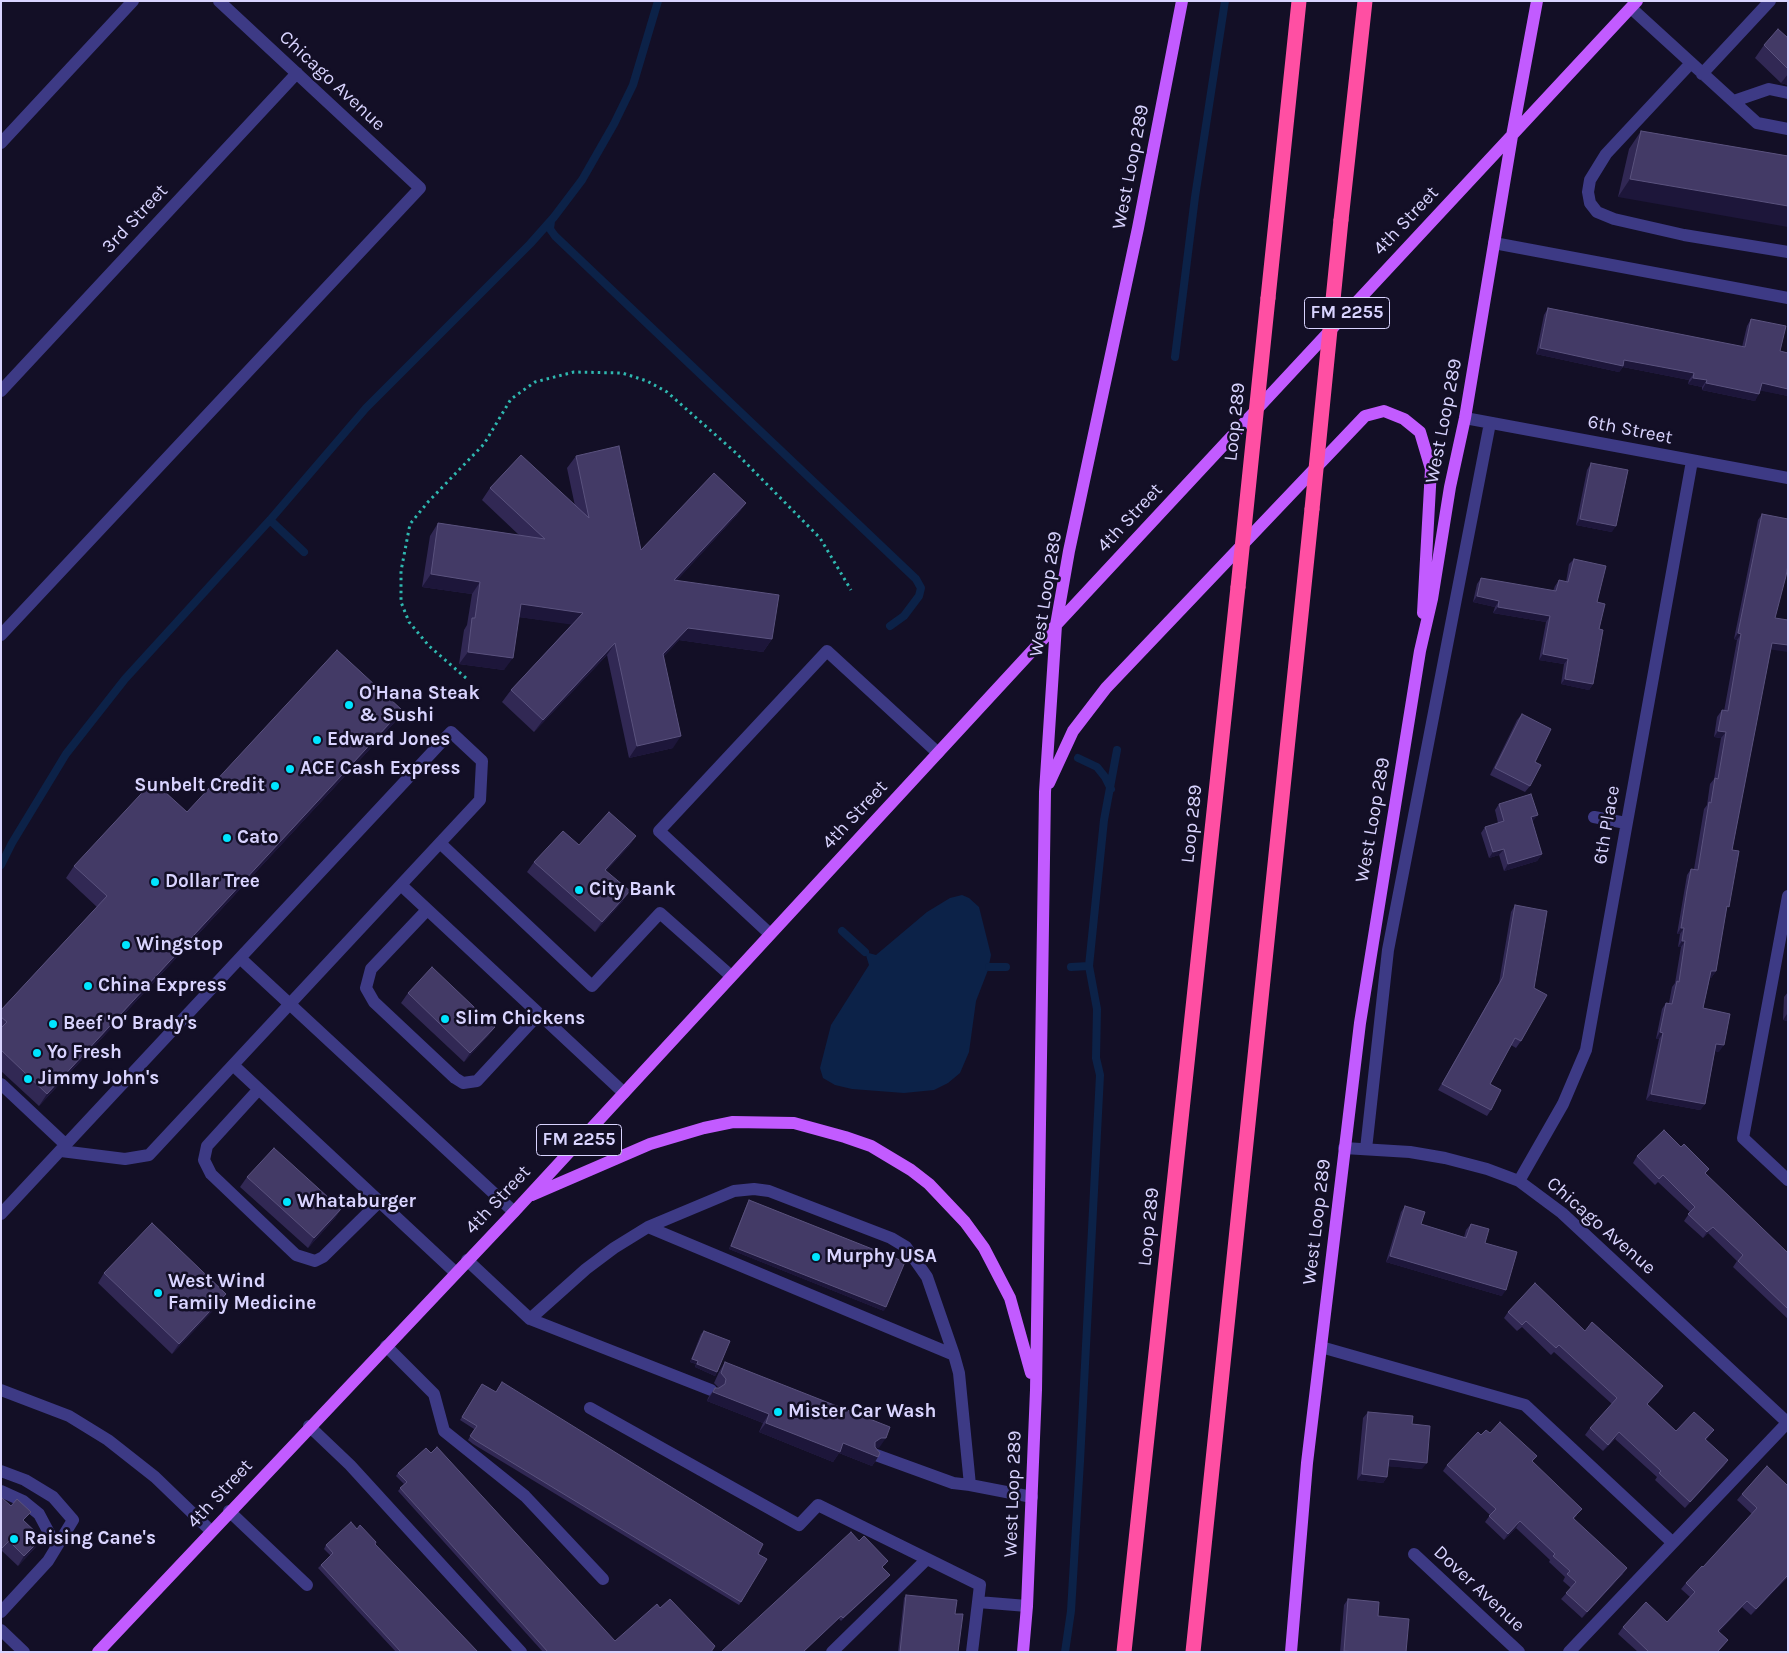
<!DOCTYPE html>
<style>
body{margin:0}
#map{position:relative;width:1789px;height:1653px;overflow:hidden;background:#130f26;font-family:Karla,sans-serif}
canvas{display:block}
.frame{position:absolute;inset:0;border:2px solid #d9d4ff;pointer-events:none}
</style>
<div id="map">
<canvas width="1789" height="1653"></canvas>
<div class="frame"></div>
</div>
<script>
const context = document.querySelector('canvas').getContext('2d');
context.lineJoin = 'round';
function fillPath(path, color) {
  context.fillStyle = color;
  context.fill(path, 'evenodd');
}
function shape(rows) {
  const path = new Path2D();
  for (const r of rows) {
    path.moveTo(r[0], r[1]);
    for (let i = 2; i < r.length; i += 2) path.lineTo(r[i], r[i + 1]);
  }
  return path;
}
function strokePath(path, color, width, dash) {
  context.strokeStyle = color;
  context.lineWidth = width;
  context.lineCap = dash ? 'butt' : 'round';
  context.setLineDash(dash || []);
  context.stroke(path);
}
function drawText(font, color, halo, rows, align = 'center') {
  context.font = font + ' Karla,sans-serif';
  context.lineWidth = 5;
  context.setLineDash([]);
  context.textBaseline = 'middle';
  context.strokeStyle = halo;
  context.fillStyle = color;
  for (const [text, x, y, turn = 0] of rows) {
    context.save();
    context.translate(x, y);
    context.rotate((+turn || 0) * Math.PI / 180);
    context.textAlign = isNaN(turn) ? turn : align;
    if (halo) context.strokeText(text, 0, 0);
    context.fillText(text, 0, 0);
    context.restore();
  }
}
fillPath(shape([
 [962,895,969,898,979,907,991,955,988,970,976,1001,969,1052,960,1073,948,1083,934,1090,904,1093,852,1089,835,1085,823,1078,820,1068,831,1025,869,965,865,952,876,955,927,912,950,898]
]), '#0c2248');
strokePath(shape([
 [551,221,550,229,555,236,916,579,921,588,919,596,904,616,890,626],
 [1175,357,1195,197,1225,1],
 [270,520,304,552],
 [1078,758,1097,767,1105,777,1111,789],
 [1,865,12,843,66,754,125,679,270,520,366,408,530,244,554,217,582,180,614,124,633,85,658,1],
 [842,931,865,952],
 [1089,966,1104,820,1117,750],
 [989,967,1006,967],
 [1065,1652,1071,1611,1080,1461,1100,1075,1096,1058,1097,1009,1089,966,1071,967]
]), '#0c2248', 8);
strokePath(shape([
 [466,678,429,646,409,622,401,602,401,571,410,524,428,502,484,444,511,399,535,382,574,372,622,373,647,381,667,392,736,453,820,538,851,590]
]), '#2fb8b0', 3, [2.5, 4]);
strokePath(shape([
 [1631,8,1757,123,1788,129],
 [1691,63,1606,154,1590,180,1588,192,1590,203,1597,212,1614,219,1684,235,1788,252],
 [1702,74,1770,1],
 [1734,101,1769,89,1788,93],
 [1,143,133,1],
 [1494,243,1788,298],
 [1,391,297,73],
 [1465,418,1788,478],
 [1,635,420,188,219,1],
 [1594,817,1626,823],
 [440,843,592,986,660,913,731,976],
 [401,885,624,1093],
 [1788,896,1743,1138,1788,1180],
 [427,910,371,969,366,988,374,1002,455,1078,463,1083,477,1081,539,1014],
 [770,934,659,831,827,651,938,753],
 [240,958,514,1212],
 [233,1065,456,1273],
 [1,1084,66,1145],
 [258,1090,207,1146,204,1160,211,1174,296,1255,315,1261,323,1257,379,1202],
 [1344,1148,1410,1152,1445,1158,1487,1169,1519,1181,1562,1213,1788,1423],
 [1366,1149,1388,950,1490,423],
 [1519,1181,1563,1104,1586,1050,1692,461],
 [1,1214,451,732,482,761,480,800,149,1155,125,1159,61,1151],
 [648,1227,954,1355],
 [467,1260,530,1319,586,1269,614,1248,648,1227,734,1191,754,1189,769,1191,891,1238,906,1247,927,1277,954,1355,959,1373,970,1485,1032,1497],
 [530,1319,711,1390],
 [386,1346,434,1394,444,1431,525,1496,603,1579],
 [1321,1347,1525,1405,1673,1543],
 [1,1390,69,1416,108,1440,155,1477,211,1531],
 [590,1408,799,1525,818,1505,980,1585,978,1602,1027,1606],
 [309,1426,350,1465,521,1652],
 [876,1455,953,1483,970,1485],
 [1,1471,25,1480,53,1497,73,1520,48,1561,1,1612],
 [1,1491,23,1501,39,1514,56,1546],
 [229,1511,307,1585],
 [1414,1554,1519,1652],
 [1,1630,24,1652],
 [832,1652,927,1559],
 [972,1652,978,1602],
 [1569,1652,1788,1422]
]), '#3d3a85', 12);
strokePath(shape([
 [1049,783,1073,731,1106,688,1365,416,1384,411,1404,419,1420,432,1431,469,1423,613],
 [532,1195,650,1144,704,1128,733,1122,794,1123,845,1137,871,1146,911,1170,929,1184,965,1222,984,1248,1010,1298,1031,1373],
 [98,1652,514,1212,1056,625,1637,1],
 [1023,1652,1027,1606,1036,1390,1045,792,1056,625,1069,551,1138,228,1182,1],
 [1291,1652,1307,1463,1360,1023,1420,651,1432,599,1450,487,1465,418,1512,136,1537,1]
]), '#c25bff', 12);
strokePath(shape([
 [1341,220,1365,1],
 [1268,298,1299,1],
 [1124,1652,1238,587],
 [1193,1652,1312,509]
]), '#ff4fa3', 15);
strokePath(shape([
 [1312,509,1341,220],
 [1238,587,1268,298]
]), '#ff4fa3', 15);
fillPath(shape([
 [1788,38,1788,85,1781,83,1755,58,1764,45],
 [1641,131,1788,156,1618,197,1629,149],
 [1548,308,1742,347,1747,326,1751,319,1780,351,1788,353,1788,396,1760,390,1755,401,1702,390,1702,387,1688,384,1689,380,1623,367,1619,372,1536,354,1544,315],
 [576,456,641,550,746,503,737,515,677,580,772,639,763,652,679,640,664,656,673,748,629,758,607,655,534,732,502,702,511,690,572,624,519,617,504,670,459,664,464,630,467,625,472,594,422,587,430,536,438,523,519,535,482,500,490,488,575,506,567,468],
 [1591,463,1612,532,1576,525,1587,470],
 [1762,514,1775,618,1770,649,1732,850,1726,911,1716,971,1711,978,1710,977,1703,1008,1719,1052,1715,1051,1705,1104,1700,1110,1646,1100,1659,1039,1656,1039,1662,1009,1666,1003,1669,1003,1672,987,1675,983,1681,947,1678,947,1680,934,1677,934,1687,875,1691,869,1694,869,1704,809,1707,805,1710,784,1714,779,1721,738,1714,737,1717,717,1722,710,1724,711,1737,640,1734,639,1758,520],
 [1574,559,1597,602,1599,629,1593,684,1589,690,1561,684,1564,664,1539,660,1546,622,1493,613,1495,607,1473,602,1477,584,1481,578,1553,591,1555,586,1559,580,1566,582,1569,564],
 [402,710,394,723,39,1106,1,1071,1,1010,97,907,66,878,74,866],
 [1522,714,1535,762,1530,786,1525,792,1490,775,1517,720],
 [1499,804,1533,821,1532,822,1542,854,1537,861,1504,871,1499,855,1489,858,1481,833,1485,827,1498,823,1495,810],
 [636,836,629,846,606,871,623,901,595,932,527,872,534,862,579,845],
 [1515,905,1521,1041,1516,1048,1511,1045,1490,1084,1491,1110,1487,1116,1438,1090,1499,983,1511,912],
 [1788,992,1788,1021,1783,1020,1784,997],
 [408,993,495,1027,488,1036,464,1062,401,1003],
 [1681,1147,1709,1169,1705,1174,1788,1253,1788,1319,1733,1267,1737,1261,1708,1233,1703,1238,1684,1221,1690,1212,1658,1182,1655,1185,1633,1163,1637,1156],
 [247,1177,341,1209,335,1218,308,1248,240,1187],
 [749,1200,884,1311,729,1249,747,1204],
 [1405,1206,1421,1224,1464,1237,1466,1230,1471,1224,1485,1243,1502,1296,1386,1262,1401,1212],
 [104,1273,226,1294,219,1304,172,1354,98,1283],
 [1508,1312,1585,1331,1659,1392,1647,1404,1676,1431,1714,1430,1706,1440,1728,1460,1724,1466,1685,1508,1655,1480,1657,1477,1615,1439,1603,1451,1585,1435,1590,1428,1612,1404,1554,1352,1551,1355,1522,1327,1517,1331,1504,1318],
 [704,1331,717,1372,715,1376,695,1367,696,1364,690,1362,701,1334],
 [725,1362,879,1448,875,1447,878,1457,872,1466,839,1453,833,1462,759,1432,763,1423,707,1401,708,1398,715,1388,719,1388,714,1383,719,1372],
 [482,1384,758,1554,741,1602,739,1605,473,1444,468,1440,474,1429,460,1420],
 [1368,1412,1412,1424,1422,1469,1388,1466,1387,1477,1383,1483,1357,1480,1363,1418],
 [1490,1433,1532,1462,1577,1515,1574,1519,1623,1574,1582,1618,1561,1599,1571,1588,1563,1581,1565,1577,1549,1562,1550,1560,1516,1528,1504,1540,1485,1522,1490,1515,1443,1471,1447,1465,1481,1435],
 [1767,1466,1788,1577,1751,1615,1742,1607,1719,1632,1728,1640,1718,1652,1638,1652,1618,1634,1623,1627,1667,1622,1690,1597,1681,1589,1686,1583,1703,1567,1752,1514,1737,1500,1742,1494],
 [398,1473,615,1641,660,1608,711,1652,543,1652,398,1491,404,1484,396,1476],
 [1,1497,24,1521,42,1538,35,1548,18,1566,2,1551,1,1552],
 [357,1529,375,1544,478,1652,396,1652,318,1568,321,1565,331,1556,324,1549,326,1545],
 [859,1541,886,1564,882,1567,887,1578,841,1621,839,1619],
 [906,1595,955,1614,958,1652,898,1652,904,1598],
 [1348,1599,1378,1616,1406,1652,1340,1652,1344,1605]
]), '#312854');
fillPath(shape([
 [1788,74,1788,85,1781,83],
 [1630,179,1788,206,1788,227,1618,197],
 [1540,348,1624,360,1694,373,1689,380,1623,367,1619,372,1536,354],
 [1693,378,1707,380,1702,387,1688,384],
 [1706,383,1759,394,1755,401,1702,390],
 [1762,383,1788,389,1788,396,1757,390],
 [746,503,737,515,666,592,674,580],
 [1580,519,1616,526,1612,532,1576,525],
 [431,574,480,582,472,594,422,587],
 [1477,596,1499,601,1495,607,1473,602],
 [521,604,583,613,574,625,512,616],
 [1498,607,1550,616,1546,622,1493,613],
 [688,628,772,639,763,652,679,640,655,666,663,654],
 [1738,633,1741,634,1737,640,1734,639],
 [615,643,607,655,534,732,543,720],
 [1772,643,1788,645,1788,652,1767,649],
 [468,652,513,658,504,670,459,664],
 [1543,654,1568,659,1564,664,1539,660],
 [1565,679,1593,684,1589,690,1561,684],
 [402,710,394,723,39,1106,47,1094],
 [1718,731,1726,732,1721,738,1714,737],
 [681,736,673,748,629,758,637,746],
 [1538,815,1533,821,1526,823,1531,817],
 [636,836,629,846,598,880,605,870],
 [1504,849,1499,855,1489,858,1493,852],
 [1542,854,1537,861,1504,871,1508,864],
 [630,891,623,901,595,932,602,922],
 [1681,928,1684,928,1680,934,1677,934],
 [1682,941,1685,941,1681,947,1678,947],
 [1711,971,1716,971,1711,978,1707,977],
 [1787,1014,1788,1014,1788,1021,1783,1020],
 [495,1027,488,1036,464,1062,470,1053],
 [1660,1032,1663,1033,1659,1039,1656,1039],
 [1716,1044,1724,1045,1719,1052,1712,1050],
 [1651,1094,1705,1104,1700,1110,1646,1100],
 [341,1209,335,1218,308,1248,314,1238],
 [1713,1227,1708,1233,1703,1238,1707,1232],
 [731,1246,886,1307,884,1311,729,1249],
 [1390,1256,1506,1290,1502,1296,1386,1262],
 [226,1294,219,1304,172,1354,179,1344],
 [692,1359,698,1361,696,1364,690,1362],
 [697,1364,717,1372,715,1376,695,1367],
 [1663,1386,1659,1392,1642,1410,1647,1404],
 [713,1392,769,1414,763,1423,707,1401],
 [766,1423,843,1443,878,1457,872,1466,839,1453,833,1462,759,1432],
 [1619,1432,1615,1439,1603,1451,1608,1445],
 [881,1438,886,1438,879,1448,874,1447,875,1442],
 [1389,1459,1427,1463,1422,1469,1384,1466],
 [1728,1460,1724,1466,1685,1508,1690,1502],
 [1362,1474,1387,1477,1383,1483,1357,1480],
 [1520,1521,1516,1528,1504,1540,1508,1534],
 [42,1538,35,1548,18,1566,24,1556],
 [1627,1568,1623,1574,1582,1618,1587,1612],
 [890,1575,887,1578,841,1621,843,1618],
 [1788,1575,1788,1577,1751,1615,1756,1609],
 [1747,1601,1742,1607,1714,1637,1718,1631],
 [841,1616,839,1619,804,1652,803,1652]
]), '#1d163a');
const building = shape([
 [1778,29,1788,38,1788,69,1764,45,1778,29],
 [1641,131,1788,156,1788,206,1630,179,1641,131],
 [1548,308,1745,347,1751,319,1786,326,1780,351,1788,353,1788,389,1762,383,1759,394,1706,383,1707,380,1693,378,1694,373,1624,360,1623,366,1540,348,1548,308],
 [619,446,641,550,714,473,746,503,674,580,779,595,772,639,688,628,663,654,681,736,637,746,615,643,543,720,511,690,583,613,521,604,513,658,468,652,472,618,475,618,480,582,431,574,438,523,545,539,490,488,521,455,589,518,576,456,619,446],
 [1591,463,1628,470,1616,526,1580,519,1591,463],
 [1762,514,1788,519,1788,565,1786,576,1775,618,1788,620,1788,645,1772,643,1732,850,1739,851,1729,907,1727,906,1716,971,1711,971,1703,1008,1730,1014,1724,1045,1716,1044,1705,1104,1651,1094,1663,1033,1660,1032,1666,1003,1672,1004,1677,981,1679,982,1685,941,1682,941,1684,928,1681,928,1687,890,1691,869,1698,870,1709,802,1711,803,1715,778,1718,779,1726,732,1718,731,1722,710,1728,711,1741,634,1738,633,1762,514],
 [1574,559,1606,566,1597,602,1605,604,1599,629,1603,630,1593,684,1565,679,1568,659,1543,654,1550,616,1498,607,1499,601,1477,596,1481,578,1556,591,1559,580,1568,582,1574,559],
 [337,650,402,710,47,1094,1,1050,1,1028,7,1022,1,1017,1,1010,107,896,74,866,153,781,187,812,337,650],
 [1522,714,1551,729,1535,762,1541,765,1530,786,1495,768,1522,714],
 [1531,794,1538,815,1531,817,1542,854,1508,864,1504,849,1493,852,1485,827,1504,821,1499,804,1531,794],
 [609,812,636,836,605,870,630,891,602,922,534,862,563,831,579,845,609,812],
 [1515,905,1547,911,1534,988,1547,995,1521,1041,1515,1038,1490,1084,1501,1090,1491,1110,1442,1084,1503,977,1515,905],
 [432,967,495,1027,470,1053,408,993,432,967],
 [1664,1130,1681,1147,1684,1144,1709,1169,1705,1173,1788,1253,1788,1309,1738,1261,1743,1255,1713,1227,1707,1232,1688,1214,1695,1207,1663,1175,1659,1179,1637,1156,1664,1130],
 [274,1148,341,1209,314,1238,247,1177,274,1148],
 [749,1200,905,1262,886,1307,731,1246,749,1200],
 [1405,1206,1425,1212,1421,1224,1466,1238,1471,1224,1489,1229,1485,1243,1517,1252,1506,1290,1390,1256,1405,1206],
 [152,1223,226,1294,179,1344,104,1273,152,1223],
 [1535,1283,1585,1331,1592,1322,1663,1386,1647,1404,1676,1431,1694,1412,1714,1430,1705,1439,1728,1460,1690,1502,1659,1473,1661,1471,1619,1432,1608,1445,1590,1428,1617,1398,1559,1345,1556,1348,1526,1321,1522,1325,1508,1312,1535,1283],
 [704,1331,730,1341,717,1372,697,1364,698,1361,692,1359,704,1331],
 [725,1362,890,1427,886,1438,881,1438,875,1442,875,1447,880,1453,878,1457,843,1443,840,1452,766,1423,769,1414,713,1392,715,1388,719,1388,725,1384,726,1379,721,1373,725,1362],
 [502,1382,763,1544,758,1554,767,1559,741,1602,475,1440,470,1436,477,1426,462,1417,482,1384,496,1392,502,1382],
 [1368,1412,1413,1416,1412,1424,1430,1426,1427,1463,1389,1459,1387,1477,1362,1474,1368,1412],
 [1500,1422,1537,1456,1532,1461,1582,1509,1573,1518,1627,1568,1587,1612,1566,1593,1576,1582,1567,1574,1570,1571,1553,1556,1555,1554,1520,1521,1508,1534,1489,1516,1496,1509,1447,1465,1478,1432,1481,1435,1486,1430,1490,1433,1500,1422],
 [437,1447,615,1641,657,1604,660,1608,670,1599,715,1646,711,1652,548,1652,400,1488,407,1482,398,1473,426,1448,431,1453,437,1447],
 [1767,1466,1788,1486,1788,1575,1756,1609,1747,1601,1718,1631,1728,1640,1717,1652,1649,1652,1623,1627,1646,1602,1667,1622,1695,1592,1686,1583,1702,1566,1703,1567,1757,1508,1742,1494,1767,1466],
 [1,1497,11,1506,17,1499,31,1512,23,1520,42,1538,24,1556,9,1541,1,1549,1,1497],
 [351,1522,357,1529,360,1525,376,1542,375,1544,478,1652,401,1652,321,1565,333,1553,326,1545,351,1522],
 [851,1532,859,1541,864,1536,888,1561,882,1567,890,1575,843,1618,841,1616,803,1652,721,1652,851,1532],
 [906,1595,957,1600,955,1614,963,1614,958,1652,900,1652,906,1595],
 [1348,1599,1379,1602,1378,1616,1409,1619,1406,1652,1358,1652,1344,1651,1348,1599]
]);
fillPath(building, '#433a66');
strokePath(building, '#5a527e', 1);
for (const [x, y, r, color] of [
 [349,705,5,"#00e5ff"],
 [317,740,5,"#00e5ff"],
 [290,769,5,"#00e5ff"],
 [275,786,5,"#00e5ff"],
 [227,838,5,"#00e5ff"],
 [155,882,5,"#00e5ff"],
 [579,890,5,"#00e5ff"],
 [126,945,5,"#00e5ff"],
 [88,986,5,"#00e5ff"],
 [445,1019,5,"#00e5ff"],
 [53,1024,5,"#00e5ff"],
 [37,1053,5,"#00e5ff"],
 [28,1079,5,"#00e5ff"],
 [287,1202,5,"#00e5ff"],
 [816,1257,5,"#00e5ff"],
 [158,1293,5,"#00e5ff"],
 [778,1412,5,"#00e5ff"],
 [14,1539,5,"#00e5ff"]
]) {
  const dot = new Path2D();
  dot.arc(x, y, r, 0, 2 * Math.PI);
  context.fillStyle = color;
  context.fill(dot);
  strokePath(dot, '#130f26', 2);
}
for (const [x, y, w] of [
 [1347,313,85],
 [579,1140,85]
]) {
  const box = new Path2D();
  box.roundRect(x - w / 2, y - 15.5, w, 31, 4);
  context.fillStyle = '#130f26';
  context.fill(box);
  strokePath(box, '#d9d4ff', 1);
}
drawText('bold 18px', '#d9d4ff', null, [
 ["FM 2255",1347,313],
 ["FM 2255",579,1140]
]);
drawText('19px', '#d9d4ff', '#130f26', [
 ["Chicago Avenue",332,81,43],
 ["West Loop 289",1131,167,-79],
 ["3rd Street",135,219,-47],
 ["4th Street",1406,221,-47],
 ["West Loop 289",1444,421,-79],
 ["Loop 289",1235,422,-84],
 ["6th Street",1630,430,11],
 ["4th Street",1130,518,-47],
 ["West Loop 289",1046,594,-81],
 ["4th Street",855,815,-47],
 ["West Loop 289",1373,820,-80],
 ["Loop 289",1192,824,-84],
 ["6th Place",1607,825,-80],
 ["4th Street",498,1200,-47],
 ["West Loop 289",1317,1222,-83],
 ["Chicago Avenue",1601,1226,41],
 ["Loop 289",1149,1227,-84],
 ["4th Street",220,1494,-47],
 ["West Loop 289",1013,1494,-88],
 ["Dover Avenue",1479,1589,43]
]);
drawText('bold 19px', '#d9d4ff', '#130f26', [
 ["O'Hana Steak",359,694],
 ["& Sushi",359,716],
 ["Edward Jones",327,740],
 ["ACE Cash Express",300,769],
 ["Sunbelt Credit",265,786,"right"],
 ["Cato",237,838],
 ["Dollar Tree",165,882],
 ["City Bank",589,890],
 ["Wingstop",136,945],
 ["China Express",98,986],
 ["Slim Chickens",455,1019],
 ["Beef 'O' Brady's",63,1024],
 ["Yo Fresh",47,1053],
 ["Jimmy John's",38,1079],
 ["Whataburger",297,1202],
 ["Murphy USA",826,1257],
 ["West Wind",168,1282],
 ["Family Medicine",168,1304],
 ["Mister Car Wash",788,1412],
 ["Raising Cane's",24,1539]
], 'left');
</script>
